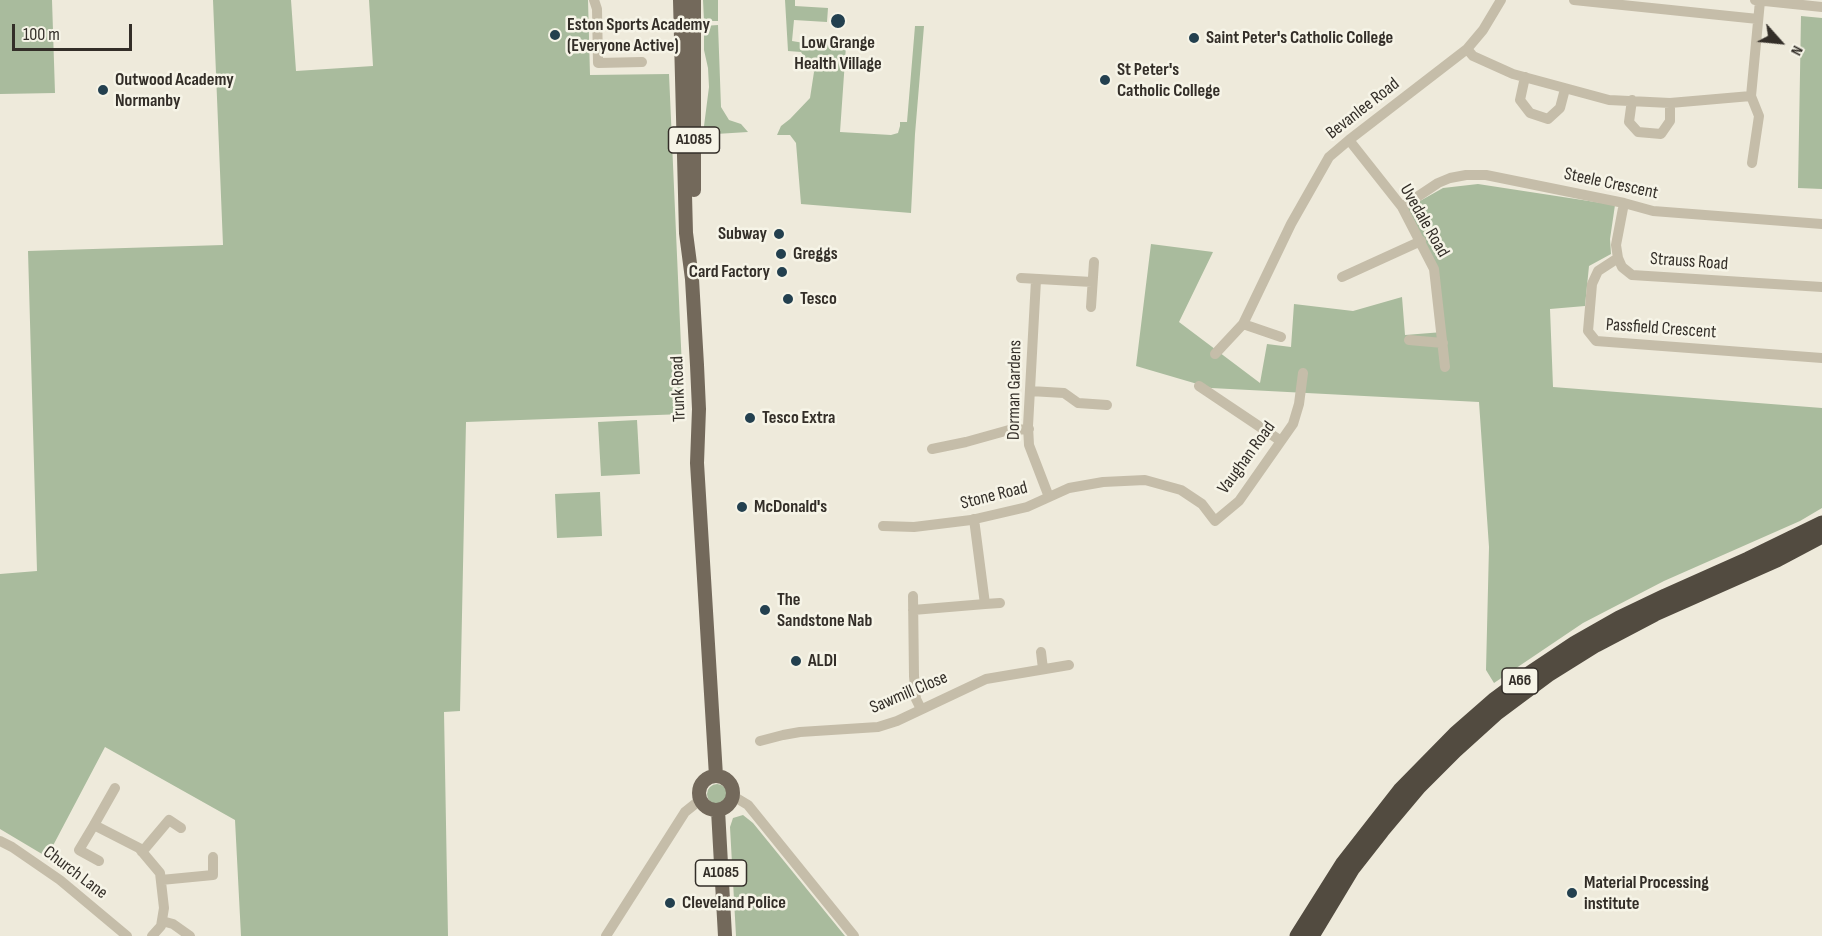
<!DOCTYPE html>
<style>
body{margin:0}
#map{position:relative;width:1822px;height:936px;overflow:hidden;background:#eeeadb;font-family:"Sofia Sans Condensed",sans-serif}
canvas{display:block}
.north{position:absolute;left:1750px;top:12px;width:60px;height:60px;-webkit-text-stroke:4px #f6f4e7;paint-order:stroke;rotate:117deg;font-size:16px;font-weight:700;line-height:24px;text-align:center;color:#332e28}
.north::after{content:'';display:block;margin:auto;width:21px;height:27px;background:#332e28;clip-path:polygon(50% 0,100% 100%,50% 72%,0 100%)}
.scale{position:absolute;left:12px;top:24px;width:120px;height:27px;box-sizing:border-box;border:3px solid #332e28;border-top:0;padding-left:8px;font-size:18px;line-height:21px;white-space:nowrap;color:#332e28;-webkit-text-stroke:4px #f6f4e7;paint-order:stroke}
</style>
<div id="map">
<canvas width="1822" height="936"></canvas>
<div class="north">N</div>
<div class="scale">100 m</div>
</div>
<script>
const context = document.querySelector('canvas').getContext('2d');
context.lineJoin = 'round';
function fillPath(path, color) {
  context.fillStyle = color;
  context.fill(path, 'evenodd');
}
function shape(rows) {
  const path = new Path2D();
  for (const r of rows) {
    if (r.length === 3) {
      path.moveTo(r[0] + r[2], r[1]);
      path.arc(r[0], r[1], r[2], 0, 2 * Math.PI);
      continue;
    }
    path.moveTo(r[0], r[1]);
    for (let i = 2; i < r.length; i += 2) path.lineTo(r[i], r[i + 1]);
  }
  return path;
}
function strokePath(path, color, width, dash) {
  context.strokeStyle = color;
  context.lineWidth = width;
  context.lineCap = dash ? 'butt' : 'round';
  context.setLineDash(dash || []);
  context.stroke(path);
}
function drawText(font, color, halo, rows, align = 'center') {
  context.font = font + ' "Sofia Sans Condensed",sans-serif';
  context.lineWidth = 5;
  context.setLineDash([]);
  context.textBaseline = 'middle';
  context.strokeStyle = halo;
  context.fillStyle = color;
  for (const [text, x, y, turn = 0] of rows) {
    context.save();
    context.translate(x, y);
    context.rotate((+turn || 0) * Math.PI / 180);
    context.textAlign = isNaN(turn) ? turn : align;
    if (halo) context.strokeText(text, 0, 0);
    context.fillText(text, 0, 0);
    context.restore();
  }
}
fillPath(shape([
 [0,0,52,0,55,93,0,94],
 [213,0,291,0,296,71,373,66,369,0,588,0,590,75,669,74,684,414,466,422,460,711,444,712,448,936,241,936,235,820,105,747,47,857,0,829,0,574,37,571,28,251,223,245],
 [703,0,718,0,718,21,704,21],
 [785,0,795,0,795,6,828,8,827,22,794,20,792,41,804,43,811,42,846,46,840,132,891,135,898,133,900,126,900,122,907,122,915,26,924,26,915,134,911,213,801,204,796,143,790,135,777,135,781,126,790,119,810,98,814,72,801,52,788,51],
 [1801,16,1822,18,1822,189,1798,188],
 [718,25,721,107,729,120,741,124,748,132,716,134,711,136,705,133,704,126,709,87,708,68,704,50,704,26],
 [1478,184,1615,205,1610,239,1611,254,1589,266,1585,306,1550,309,1553,387,1822,408,1822,508,1800,521,1664,581,1583,623,1494,683,1486,670,1489,547,1479,402,1211,388,1136,366,1151,244,1213,252,1179,322,1260,383,1267,344,1291,347,1294,304,1353,311,1402,297,1405,335,1443,332,1435,265,1404,210,1443,188],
 [637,420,640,474,601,476,598,422],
 [600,492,602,536,557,538,555,494],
 [717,794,10],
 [743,815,753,823,845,936,736,936,730,827,733,818]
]), '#a9bb9d');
strokePath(shape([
 [594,0,597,9,598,63,642,62],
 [1574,0,1758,19],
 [1755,0,1822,7],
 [1467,49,1473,56,1513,74,1609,100,1670,103,1751,96],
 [1525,77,1520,100,1530,113,1548,119,1560,108,1565,89],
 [1632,100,1629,122,1638,132,1661,134,1670,121,1670,103],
 [1349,140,1402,207,1434,269,1445,367],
 [1752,163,1759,116,1751,96,1760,1],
 [1624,203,1616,245,1618,258,1622,267,1632,275,1822,287],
 [1402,207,1438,183,1450,178,1466,175,1486,175,1624,203,1653,211,1822,224],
 [1618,258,1598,271,1592,284,1588,331,1596,341,1822,358],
 [1342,277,1421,241],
 [1021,278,1092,282],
 [1036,280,1028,426,1029,445,1049,497],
 [1091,307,1094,262],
 [1243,324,1281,337],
 [1409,340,1443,343],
 [1215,354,1243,324,1291,224,1329,157,1349,140,1467,49,1483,30,1501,0],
 [1199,386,1281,441],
 [1030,391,1064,393,1078,403,1107,405],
 [932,449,966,442,1009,430,1029,429],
 [883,526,914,527,971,520,1027,507,1069,488,1103,482,1145,480,1181,490,1202,504,1215,521,1239,501,1293,424,1299,404,1303,373],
 [913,596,914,676,916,699,921,709],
 [985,604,1000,603],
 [913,610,985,604,974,519],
 [1041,652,1043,669],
 [760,741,783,735,800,732,878,727,897,721,986,679,1069,665],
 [115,788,94,825,139,848,160,873,164,908,161,926,152,936],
 [733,796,748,805,854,936],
 [94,825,79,850,99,861],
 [0,841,12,847,60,880,127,936],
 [142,852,169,820,181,828],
 [161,880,213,875,213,857],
 [162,921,173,924,190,936],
 [606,936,685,812,700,800]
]), '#c5bda9', 10);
strokePath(shape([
 [680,0,686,233,692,279,697,365,699,409,697,463,716,776],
 [694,0,694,190],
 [716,793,17],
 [718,810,725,936]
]), '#73695b', 14);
strokePath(shape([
 [1297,936,1343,863,1400,790,1455,734,1495,699,1530,673,1575,643,1619,618,1665,596,1748,559,1822,523],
 [1312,936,1353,868,1382,831,1419,787,1455,751,1497,713,1548,675,1596,645,1655,614,1777,560,1822,536]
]), '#524b40', 15);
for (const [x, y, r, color] of [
 [838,21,8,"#23404f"],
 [555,35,6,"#23404f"],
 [1194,38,6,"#23404f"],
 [1105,80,6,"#23404f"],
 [103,90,6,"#23404f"],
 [779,234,6,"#23404f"],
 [781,254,6,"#23404f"],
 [782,272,6,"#23404f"],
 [788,299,6,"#23404f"],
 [750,418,6,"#23404f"],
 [742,507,6,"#23404f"],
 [765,610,6,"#23404f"],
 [796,661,6,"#23404f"],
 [1572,893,6,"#23404f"],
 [670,903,6,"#23404f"]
]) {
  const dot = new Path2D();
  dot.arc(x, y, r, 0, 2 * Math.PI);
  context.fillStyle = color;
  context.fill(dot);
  strokePath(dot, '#f6f4e7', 2);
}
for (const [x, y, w] of [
 [694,140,51],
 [1520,681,36],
 [721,873,51]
]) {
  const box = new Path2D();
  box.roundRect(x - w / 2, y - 13, w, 26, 4.5);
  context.fillStyle = '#f6f4e7';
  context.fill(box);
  strokePath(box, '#332e28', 1.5);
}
drawText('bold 16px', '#332e28', null, [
 ["A1085",694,140],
 ["A66",1520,681],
 ["A1085",721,873]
]);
drawText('bold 18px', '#332e28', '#f6f4e7', [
 ["Eston Sports Academy",567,25],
 ["(Everyone Active)",567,46],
 ["Saint Peter's Catholic College",1206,38],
 ["Low Grange",838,43,"center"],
 ["Health Village",838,64,"center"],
 ["St Peter's",1117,70],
 ["Catholic College",1117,91],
 ["Outwood Academy",115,80],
 ["Normanby",115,101],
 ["Subway",767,234,"right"],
 ["Greggs",793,254],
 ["Card Factory",770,272,"right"],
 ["Tesco",800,299],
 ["Tesco Extra",762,418],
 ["McDonald's",754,507],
 ["The",777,600],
 ["Sandstone Nab",777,621],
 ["ALDI",808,661],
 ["Material Processing",1584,883],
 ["institute",1584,904],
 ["Cleveland Police",682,903]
], 'left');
drawText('18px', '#332e28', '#f6f4e7', [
 ["Bevanlee Road",1363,109,-38],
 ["Steele Crescent",1611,184,12],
 ["Uvedale Road",1424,221,60],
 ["Strauss Road",1689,262,4],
 ["Passfield Crescent",1661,329,4],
 ["Trunk Road",679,389,-92],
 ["Dorman Gardens",1015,390,-89],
 ["Vaughan Road",1247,458,-54],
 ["Stone Road",994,496,-14],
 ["Sawmill Close",909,693,-23],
 ["Church Lane",75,873,37]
]);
</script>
